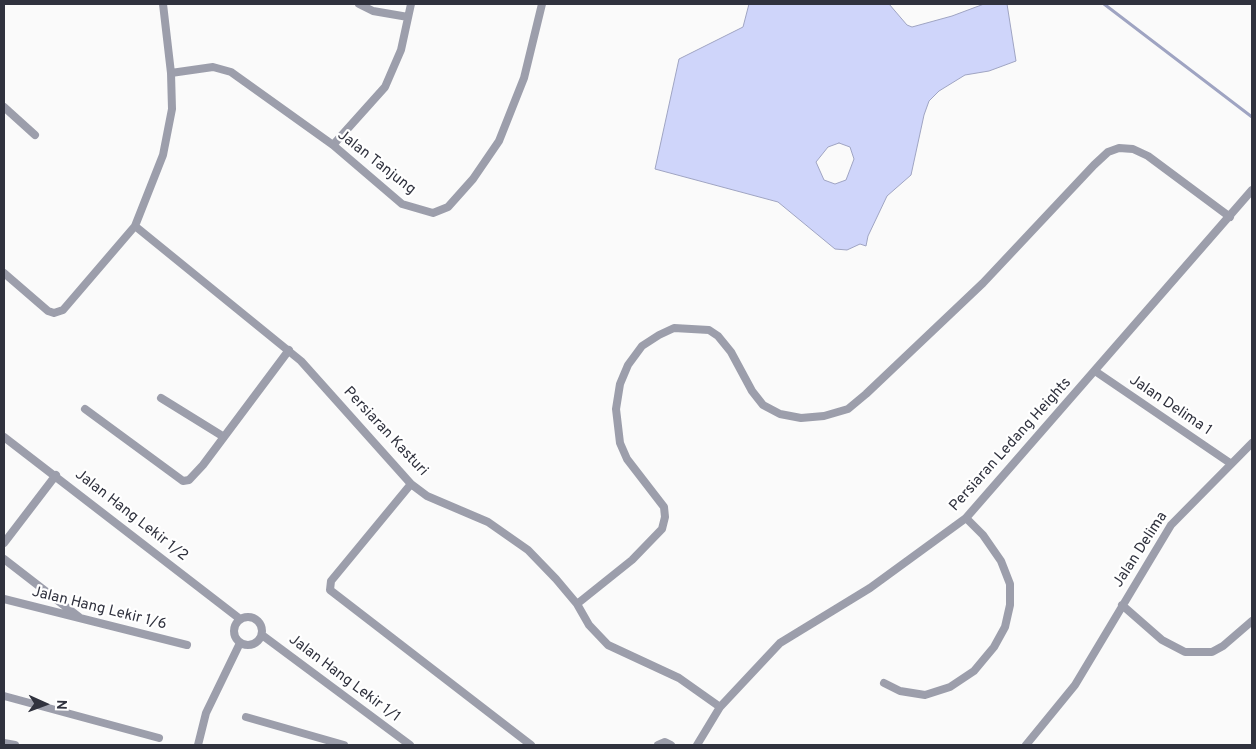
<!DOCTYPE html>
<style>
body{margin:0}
#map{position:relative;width:1256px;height:749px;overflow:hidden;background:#fafafa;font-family:Overpass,sans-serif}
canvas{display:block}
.frame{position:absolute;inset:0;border:5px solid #30323e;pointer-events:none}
.north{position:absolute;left:20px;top:679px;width:50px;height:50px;-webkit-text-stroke:4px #fff;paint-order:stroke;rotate:92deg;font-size:14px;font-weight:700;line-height:20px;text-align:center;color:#30323e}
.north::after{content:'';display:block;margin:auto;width:18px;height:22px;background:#30323e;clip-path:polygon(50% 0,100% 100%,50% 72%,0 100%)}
</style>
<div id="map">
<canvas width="1256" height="749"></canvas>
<div class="frame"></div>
<div class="north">N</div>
</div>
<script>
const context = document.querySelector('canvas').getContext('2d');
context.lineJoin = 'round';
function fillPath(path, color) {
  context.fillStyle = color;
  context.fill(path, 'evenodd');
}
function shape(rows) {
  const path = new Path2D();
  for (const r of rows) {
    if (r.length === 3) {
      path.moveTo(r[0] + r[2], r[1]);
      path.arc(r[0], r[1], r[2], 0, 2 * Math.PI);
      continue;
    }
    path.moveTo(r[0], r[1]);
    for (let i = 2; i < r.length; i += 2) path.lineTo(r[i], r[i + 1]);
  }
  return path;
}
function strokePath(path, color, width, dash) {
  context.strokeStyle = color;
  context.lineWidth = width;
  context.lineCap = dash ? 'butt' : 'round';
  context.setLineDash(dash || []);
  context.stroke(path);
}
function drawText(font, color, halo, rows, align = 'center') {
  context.font = font + ' Overpass,sans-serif';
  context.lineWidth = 4.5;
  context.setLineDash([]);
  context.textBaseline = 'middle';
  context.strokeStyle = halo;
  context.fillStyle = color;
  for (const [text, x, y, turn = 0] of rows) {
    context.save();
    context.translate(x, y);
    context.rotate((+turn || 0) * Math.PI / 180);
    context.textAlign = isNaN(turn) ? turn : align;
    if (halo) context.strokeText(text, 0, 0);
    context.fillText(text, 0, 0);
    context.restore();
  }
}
const water = shape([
 [749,4,889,4,907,25,912,27,952,16,984,4,1007,4,1016,61,989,71,965,75,939,91,929,101,924,115,911,175,887,196,868,236,866,246,860,244,847,250,835,249,778,202,655,169,679,59,743,27,749,4],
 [839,143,850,147,854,159,846,180,835,184,824,180,816,162,828,147,839,143]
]);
fillPath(water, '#cfd5fa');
strokePath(water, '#9fa4c2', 1);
strokePath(shape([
 [1104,4,1252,117]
]), '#9fa4c2', 3);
strokePath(shape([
 [359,4,373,11,408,17],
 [171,73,213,67,231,72,333,145,402,204,433,213,448,207,473,179,499,141,524,78,542,4],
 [4,107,35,135],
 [333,145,385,87,401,50,411,4],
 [135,226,301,361,411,484,427,496,488,522,528,550,556,579,577,604,589,625,608,645,679,678,720,707],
 [4,273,48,311,54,313,63,310,135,226,163,155,172,109,171,73,163,4],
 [1095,371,1230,463],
 [161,398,224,437],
 [85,409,183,481,189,480,203,465,289,350],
 [4,437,240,619],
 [411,484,331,581,330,590,531,745],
 [4,543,56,475],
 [4,559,79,617],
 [4,599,187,645],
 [577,604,632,560,662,529,665,517,664,507,627,459,620,443,616,409,620,384,628,365,642,346,659,335,674,328,709,330,718,336,731,352,752,391,763,405,780,414,801,418,824,416,848,409,866,394,983,283,1094,165,1108,152,1119,148,1133,149,1148,156,1230,217],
 [1122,605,1162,640,1185,652,1212,652,1223,646,1252,621],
 [248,631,14],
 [262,635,410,745],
 [884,683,900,691,925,695,950,687,974,671,994,647,1005,627,1010,605,1010,584,1001,561,983,535,966,518],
 [4,696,159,738],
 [246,717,344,745],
 [4,743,15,745],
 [198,745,206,713,240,643],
 [658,745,665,742,671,745],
 [697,745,720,707,780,643,870,588,966,518,1252,190],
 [1026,745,1075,685,1171,525,1252,443]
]), '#9c9eab', 8);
drawText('15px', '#30323e', '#fff', [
 ["Jalan Tanjung",376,163,38],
 ["Jalan Delima 1",1170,406,34],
 ["Persiaran Kasturi",385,432,47],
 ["Persiaran Ledang Heights",1011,445,-48],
 ["Jalan Hang Lekir 1/2",131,516,38],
 ["Jalan Delima",1141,550,-57],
 ["Jalan Hang Lekir 1/6",99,609,14],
 ["Jalan Hang Lekir 1/1",344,679,37]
]);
</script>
